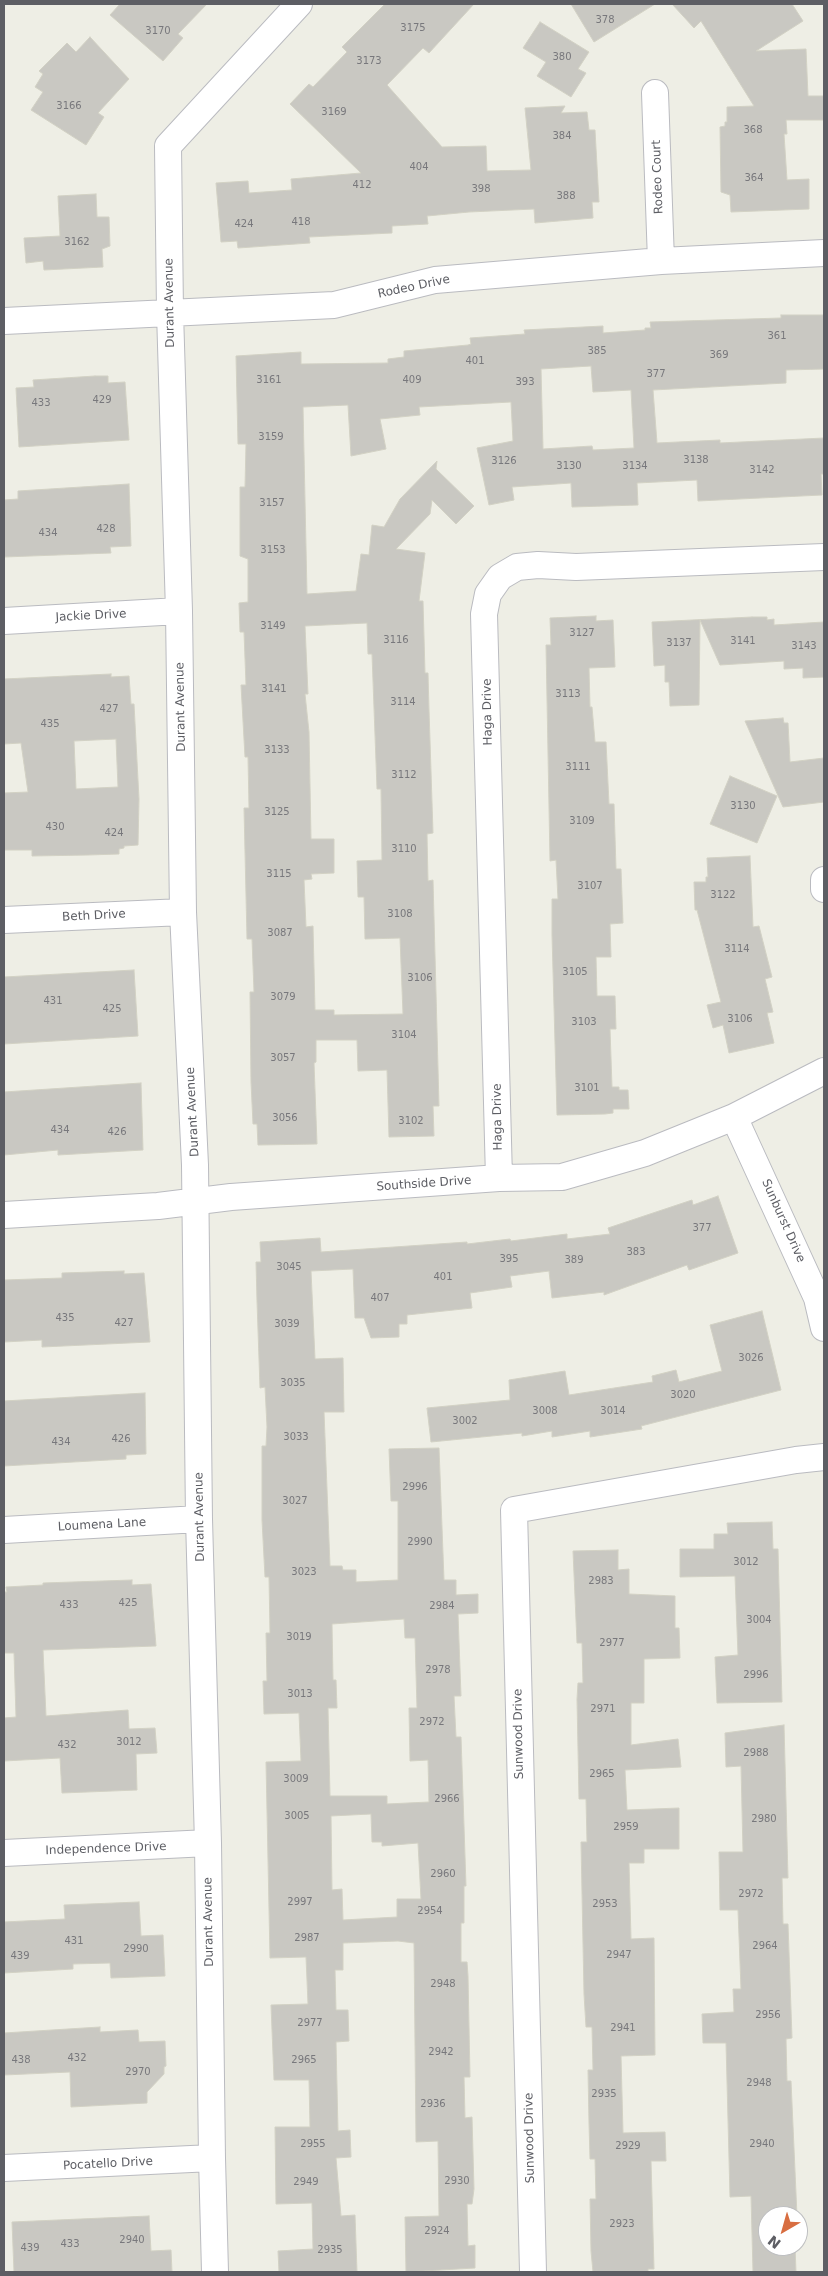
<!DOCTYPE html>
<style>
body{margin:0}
#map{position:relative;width:828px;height:2276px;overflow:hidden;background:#eeeee5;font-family:"DejaVu Sans",sans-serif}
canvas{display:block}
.frame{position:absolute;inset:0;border:5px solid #5d5e64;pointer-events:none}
.north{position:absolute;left:758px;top:2206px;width:50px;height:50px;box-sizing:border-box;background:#fff;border:1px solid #bebfc1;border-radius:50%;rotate:218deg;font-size:14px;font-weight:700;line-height:20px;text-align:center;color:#5d5e64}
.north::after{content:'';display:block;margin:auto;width:18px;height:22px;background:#d86e41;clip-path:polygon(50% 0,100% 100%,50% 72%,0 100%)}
</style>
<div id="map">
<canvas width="828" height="2276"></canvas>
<div class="frame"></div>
<div class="north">N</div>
</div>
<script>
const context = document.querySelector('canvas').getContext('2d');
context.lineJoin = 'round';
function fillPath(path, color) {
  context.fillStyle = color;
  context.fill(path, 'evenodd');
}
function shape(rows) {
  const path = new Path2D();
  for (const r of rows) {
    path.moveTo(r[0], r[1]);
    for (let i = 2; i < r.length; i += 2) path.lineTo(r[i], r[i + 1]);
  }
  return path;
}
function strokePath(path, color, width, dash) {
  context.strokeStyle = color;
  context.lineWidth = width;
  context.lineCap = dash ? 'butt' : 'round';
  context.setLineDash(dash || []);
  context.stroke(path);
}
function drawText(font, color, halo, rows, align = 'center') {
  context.font = font + ' "DejaVu Sans",sans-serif';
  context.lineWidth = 4.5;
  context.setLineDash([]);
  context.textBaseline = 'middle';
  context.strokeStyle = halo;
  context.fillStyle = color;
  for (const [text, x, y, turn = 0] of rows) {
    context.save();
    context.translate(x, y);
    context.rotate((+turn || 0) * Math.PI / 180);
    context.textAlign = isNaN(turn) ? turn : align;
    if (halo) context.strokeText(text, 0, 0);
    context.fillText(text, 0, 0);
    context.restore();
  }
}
const building = shape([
 [120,4,207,4,178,34,183,38,163,61,110,15,120,4],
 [385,4,474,4,429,53,423,48,387,85,442,147,486,146,487,171,531,170,525,108,565,106,561,113,587,112,589,130,595,130,599,202,592,202,593,218,535,223,534,209,469,212,427,216,428,224,392,226,392,233,309,237,310,243,238,248,237,241,221,242,216,183,248,181,249,193,292,190,291,179,361,173,290,104,309,84,313,87,347,52,342,47,385,4],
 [571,4,655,4,594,42,571,4],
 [672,4,792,4,803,21,756,51,806,49,808,96,824,96,824,120,786,120,787,134,784,134,787,180,809,179,809,209,731,212,730,195,721,192,720,127,725,126,725,122,727,122,727,107,754,106,701,21,694,28,672,4],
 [540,22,589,52,578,69,586,73,571,97,537,76,546,62,523,48,540,22],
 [90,37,129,79,98,113,104,117,86,145,31,110,43,92,35,87,43,74,39,71,67,43,76,52,90,37],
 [96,194,97,217,109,217,110,246,102,249,103,267,44,270,43,261,26,263,24,238,60,236,58,196,96,194],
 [781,315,824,315,824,369,786,370,786,383,653,390,657,443,720,440,720,443,824,438,824,474,821,474,822,495,698,501,697,480,637,483,638,505,572,507,571,483,512,487,514,500,489,505,477,448,513,441,511,402,419,407,420,415,380,419,386,449,351,456,348,405,303,407,307,594,356,591,361,554,369,555,372,525,384,527,400,499,437,461,436,469,474,506,456,524,432,500,430,514,396,549,425,553,419,601,423,601,425,673,428,673,429,710,433,833,427,834,428,881,433,880,439,1106,433,1106,434,1136,389,1137,387,1070,358,1071,357,1040,316,1040,316,1062,314,1063,317,1144,258,1145,257,1124,253,1124,251,1082,250,992,254,992,252,939,247,939,244,808,249,808,248,757,245,757,241,685,246,685,244,632,240,632,239,603,248,602,248,559,240,556,240,487,245,487,246,444,238,444,236,356,301,352,301,364,388,363,388,359,404,357,404,351,468,345,471,344,470,338,525,334,524,330,603,326,603,333,645,330,645,328,651,328,650,322,781,318,781,315],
 [591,366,593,392,631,390,634,448,593,450,592,446,543,449,541,369,591,366],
 [367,623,368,654,372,654,377,789,381,789,382,860,357,861,358,897,364,897,365,939,400,938,403,1014,334,1015,334,1010,315,1010,313,926,306,927,304,880,312,879,311,874,334,873,334,839,311,839,309,732,305,694,308,694,305,626,367,623],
 [95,376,108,376,108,383,125,382,129,440,19,447,16,388,34,387,33,380,95,376],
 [129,484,131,546,110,547,111,553,4,557,4,500,18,499,18,491,129,484],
 [596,616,596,621,613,620,615,667,589,668,590,707,592,707,595,742,606,742,609,804,614,804,616,869,621,869,623,923,610,924,611,957,596,957,597,996,615,996,616,1029,610,1029,612,1087,619,1087,619,1090,628,1090,629,1109,613,1109,613,1113,605,1114,557,1115,552,935,552,899,558,899,556,860,550,861,546,645,551,645,550,618,596,616],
 [752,617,767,617,767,620,774,619,774,625,824,622,824,677,803,678,803,668,784,669,784,661,720,665,700,620,699,705,670,706,669,682,665,682,665,665,654,666,652,622,752,617],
 [111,674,111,677,129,676,131,704,134,704,139,799,138,845,124,846,124,848,119,849,119,854,88,855,32,856,32,850,4,850,4,793,28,792,21,743,4,744,4,679,111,674],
 [116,739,118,787,76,789,74,741,116,739],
 [783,718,784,723,788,723,790,762,824,758,824,802,783,807,745,721,783,718],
 [730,776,777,796,757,843,710,824,730,776],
 [750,856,753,927,759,926,772,977,765,979,773,1012,767,1013,774,1043,729,1053,723,1025,713,1028,707,1005,721,1002,697,910,695,910,694,882,706,882,706,877,708,877,707,858,750,856],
 [134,970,138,1036,4,1044,4,977,134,970],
 [141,1083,143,1150,58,1155,58,1150,4,1155,4,1092,141,1083],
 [718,1196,738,1253,689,1270,687,1265,604,1295,604,1292,552,1298,549,1271,510,1276,512,1287,470,1293,472,1308,407,1315,407,1324,399,1324,399,1337,371,1338,364,1318,355,1318,353,1269,311,1271,315,1359,343,1358,344,1412,324,1412,330,1566,342,1566,343,1570,356,1570,356,1582,398,1580,398,1501,391,1501,389,1449,439,1448,444,1580,456,1580,456,1595,478,1594,478,1613,458,1614,461,1696,454,1696,456,1737,461,1737,466,1886,464,1886,464,1923,461,1923,461,1962,467,1962,468,1976,470,2077,464,2077,465,2118,472,2117,474,2189,472,2204,467,2204,468,2246,475,2245,475,2268,406,2272,405,2217,439,2216,438,2141,416,2142,414,1943,398,1941,343,1943,343,1970,335,1970,336,2010,348,2010,349,2041,336,2042,338,2131,350,2130,351,2157,336,2158,341,2216,355,2215,357,2272,279,2272,278,2251,313,2249,312,2203,276,2204,275,2127,310,2127,309,2080,274,2080,271,2005,308,2004,306,1957,270,1958,266,1762,301,1761,299,1713,264,1714,263,1681,267,1681,266,1633,270,1633,269,1577,265,1577,262,1520,262,1446,266,1446,267,1427,265,1387,260,1388,257,1301,256,1262,261,1262,260,1242,320,1238,321,1252,467,1242,467,1244,510,1239,511,1241,567,1234,567,1239,610,1234,608,1228,692,1200,693,1205,718,1196],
 [404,1619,405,1638,415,1638,417,1708,409,1708,410,1761,428,1760,429,1802,387,1804,387,1796,330,1796,328,1708,337,1708,336,1680,333,1680,332,1624,404,1619],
 [371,1814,372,1842,382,1842,382,1846,418,1843,421,1899,397,1899,397,1917,343,1920,342,1889,332,1890,331,1816,371,1814],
 [124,1271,124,1274,144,1273,150,1342,42,1347,42,1340,4,1342,4,1280,62,1278,62,1273,124,1271],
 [762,1311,781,1390,641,1426,642,1429,590,1437,590,1431,552,1437,552,1431,522,1436,522,1433,431,1442,427,1408,510,1400,509,1380,565,1371,569,1395,653,1382,652,1376,676,1370,679,1382,722,1371,710,1325,762,1311],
 [145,1393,146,1454,126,1455,126,1459,4,1466,4,1401,145,1393],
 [772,1522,773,1549,778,1549,782,1702,717,1703,715,1657,738,1655,735,1576,680,1577,680,1549,714,1549,714,1534,728,1534,727,1523,772,1522],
 [618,1550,618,1570,629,1569,629,1594,675,1596,675,1628,679,1628,680,1658,644,1659,644,1703,631,1703,631,1745,678,1739,681,1767,625,1770,627,1810,679,1808,679,1849,644,1849,644,1863,629,1863,631,1939,654,1938,655,2055,621,2056,623,2133,665,2132,666,2161,651,2161,654,2269,648,2269,648,2272,593,2272,591,2251,590,2199,596,2199,595,2159,590,2159,589,2123,588,2070,593,2070,592,2027,586,2027,584,1994,581,1842,587,1842,586,1799,579,1799,577,1699,578,1683,583,1683,582,1643,577,1643,573,1551,618,1550],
 [132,1580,132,1585,151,1584,156,1646,43,1650,46,1716,128,1710,129,1729,155,1728,157,1753,136,1754,137,1790,62,1793,60,1758,4,1761,4,1718,16,1717,14,1653,4,1653,4,1592,7,1592,6,1587,43,1585,43,1583,132,1580],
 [784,1725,788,1878,782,1878,783,1924,788,1924,792,2038,786,2039,787,2081,791,2081,797,2216,768,2216,768,2246,795,2246,796,2272,753,2272,751,2196,730,2197,726,2043,703,2043,702,2014,734,2012,733,1989,741,1989,738,1910,720,1910,719,1852,743,1852,741,1766,726,1767,725,1733,784,1725],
 [139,1902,141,1936,163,1935,165,1976,111,1978,110,1963,73,1964,73,1969,4,1973,4,1922,65,1919,64,1905,139,1902],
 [100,2027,100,2032,138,2030,139,2042,165,2041,166,2066,164,2067,164,2074,147,2092,147,2103,71,2107,70,2072,4,2075,4,2033,100,2027],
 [149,2216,151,2251,171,2250,172,2272,14,2272,12,2222,149,2216]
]);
fillPath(building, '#c9c8c2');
strokePath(building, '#d2d1c4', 1);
const street = shape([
 [655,93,661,261],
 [4,321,334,305,435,280,661,261,824,253],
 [4,621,179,611],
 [824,880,824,889],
 [4,920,183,912],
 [734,1117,817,1298,824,1328],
 [499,1178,484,614,488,594,500,577,517,567,538,565,576,567,824,557],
 [4,1215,158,1206,231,1197,499,1178,562,1177,645,1153,734,1117,824,1071],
 [4,1530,199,1519],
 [4,1853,208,1843],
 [4,2168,212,2158],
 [215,2272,212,2158,208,1843,199,1519,195,1165,183,912,179,611,170,312,168,146,299,4],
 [533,2272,514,1510,796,1460,824,1457]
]);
strokePath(street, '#babbc0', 28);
strokePath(street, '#fff', 26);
drawText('10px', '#78787c', null, [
 ["378",605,20],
 ["3175",413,28],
 ["3170",158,31],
 ["380",562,57],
 ["3173",369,61],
 ["3166",69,106],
 ["3169",334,112],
 ["368",753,130],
 ["384",562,136],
 ["404",419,167],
 ["364",754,178],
 ["412",362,185],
 ["398",481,189],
 ["388",566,196],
 ["418",301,222],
 ["424",244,224],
 ["3162",77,242],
 ["361",777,336],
 ["385",597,351],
 ["369",719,355],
 ["401",475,361],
 ["377",656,374],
 ["3161",269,380],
 ["409",412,380],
 ["393",525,382],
 ["429",102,400],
 ["433",41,403],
 ["3159",271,437],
 ["3138",696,460],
 ["3126",504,461],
 ["3130",569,466],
 ["3134",635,466],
 ["3142",762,470],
 ["3157",272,503],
 ["428",106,529],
 ["434",48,533],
 ["3153",273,550],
 ["3149",273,626],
 ["3127",582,633],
 ["3116",396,640],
 ["3141",743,641],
 ["3137",679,643],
 ["3143",804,646],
 ["3141",274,689],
 ["3113",568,694],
 ["3114",403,702],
 ["427",109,709],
 ["435",50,724],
 ["3133",277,750],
 ["3111",578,767],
 ["3112",404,775],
 ["3130",743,806],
 ["3125",277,812],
 ["3109",582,821],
 ["430",55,827],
 ["424",114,833],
 ["3110",404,849],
 ["3115",279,874],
 ["3107",590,886],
 ["3122",723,895],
 ["3108",400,914],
 ["3087",280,933],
 ["3114",737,949],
 ["3105",575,972],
 ["3106",420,978],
 ["3079",283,997],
 ["431",53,1001],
 ["425",112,1009],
 ["3106",740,1019],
 ["3103",584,1022],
 ["3104",404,1035],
 ["3057",283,1058],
 ["3101",587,1088],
 ["3056",285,1118],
 ["3102",411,1121],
 ["434",60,1130],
 ["426",117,1132],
 ["377",702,1228],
 ["383",636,1252],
 ["395",509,1259],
 ["389",574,1260],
 ["3045",289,1267],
 ["401",443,1277],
 ["407",380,1298],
 ["435",65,1318],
 ["427",124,1323],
 ["3039",287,1324],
 ["3026",751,1358],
 ["3035",293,1383],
 ["3020",683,1395],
 ["3008",545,1411],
 ["3014",613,1411],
 ["3002",465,1421],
 ["3033",296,1437],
 ["426",121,1439],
 ["434",61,1442],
 ["2996",415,1487],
 ["3027",295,1501],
 ["2990",420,1542],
 ["3012",746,1562],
 ["3023",304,1572],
 ["2983",601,1581],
 ["425",128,1603],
 ["433",69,1605],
 ["2984",442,1606],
 ["3004",759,1620],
 ["3019",299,1637],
 ["2977",612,1643],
 ["2978",438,1670],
 ["2996",756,1675],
 ["3013",300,1694],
 ["2971",603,1709],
 ["2972",432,1722],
 ["3012",129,1742],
 ["432",67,1745],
 ["2988",756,1753],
 ["2965",602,1774],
 ["3009",296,1779],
 ["2966",447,1799],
 ["3005",297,1816],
 ["2980",764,1819],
 ["2959",626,1827],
 ["2960",443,1874],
 ["2972",751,1894],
 ["2997",300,1902],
 ["2953",605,1904],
 ["2954",430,1911],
 ["2987",307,1938],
 ["431",74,1941],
 ["2964",765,1946],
 ["2990",136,1949],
 ["2947",619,1955],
 ["439",20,1956],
 ["2948",443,1984],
 ["2956",768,2015],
 ["2977",310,2023],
 ["2941",623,2028],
 ["2942",441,2052],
 ["432",77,2058],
 ["438",21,2060],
 ["2965",304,2060],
 ["2970",138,2072],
 ["2948",759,2083],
 ["2935",604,2094],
 ["2936",433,2104],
 ["2955",313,2144],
 ["2940",762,2144],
 ["2929",628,2146],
 ["2930",457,2181],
 ["2949",306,2182],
 ["2923",622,2224],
 ["2924",437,2231],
 ["2940",132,2240],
 ["433",70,2244],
 ["439",30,2248],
 ["2935",330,2250]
]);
drawText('12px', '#5d5e64', '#fff', [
 ["Rodeo Court",658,177,-92],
 ["Rodeo Drive",414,287,-12],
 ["Durant Avenue",170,303,-91],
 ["Jackie Drive",91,616,-3],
 ["Durant Avenue",181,707,-91],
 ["Haga Drive",488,712,-91],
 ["Beth Drive",94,916,-3],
 ["Durant Avenue",193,1112,-93],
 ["Haga Drive",498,1117,-91],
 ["Southside Drive",424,1184,-4],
 ["Sunburst Drive",783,1221,66],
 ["Durant Avenue",200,1517,-91],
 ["Loumena Lane",102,1525,-3],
 ["Sunwood Drive",519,1734,-91],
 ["Independence Drive",106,1849,-2],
 ["Durant Avenue",209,1922,-91],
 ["Sunwood Drive",530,2138,-91],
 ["Pocatello Drive",108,2164,-3]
]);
</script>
